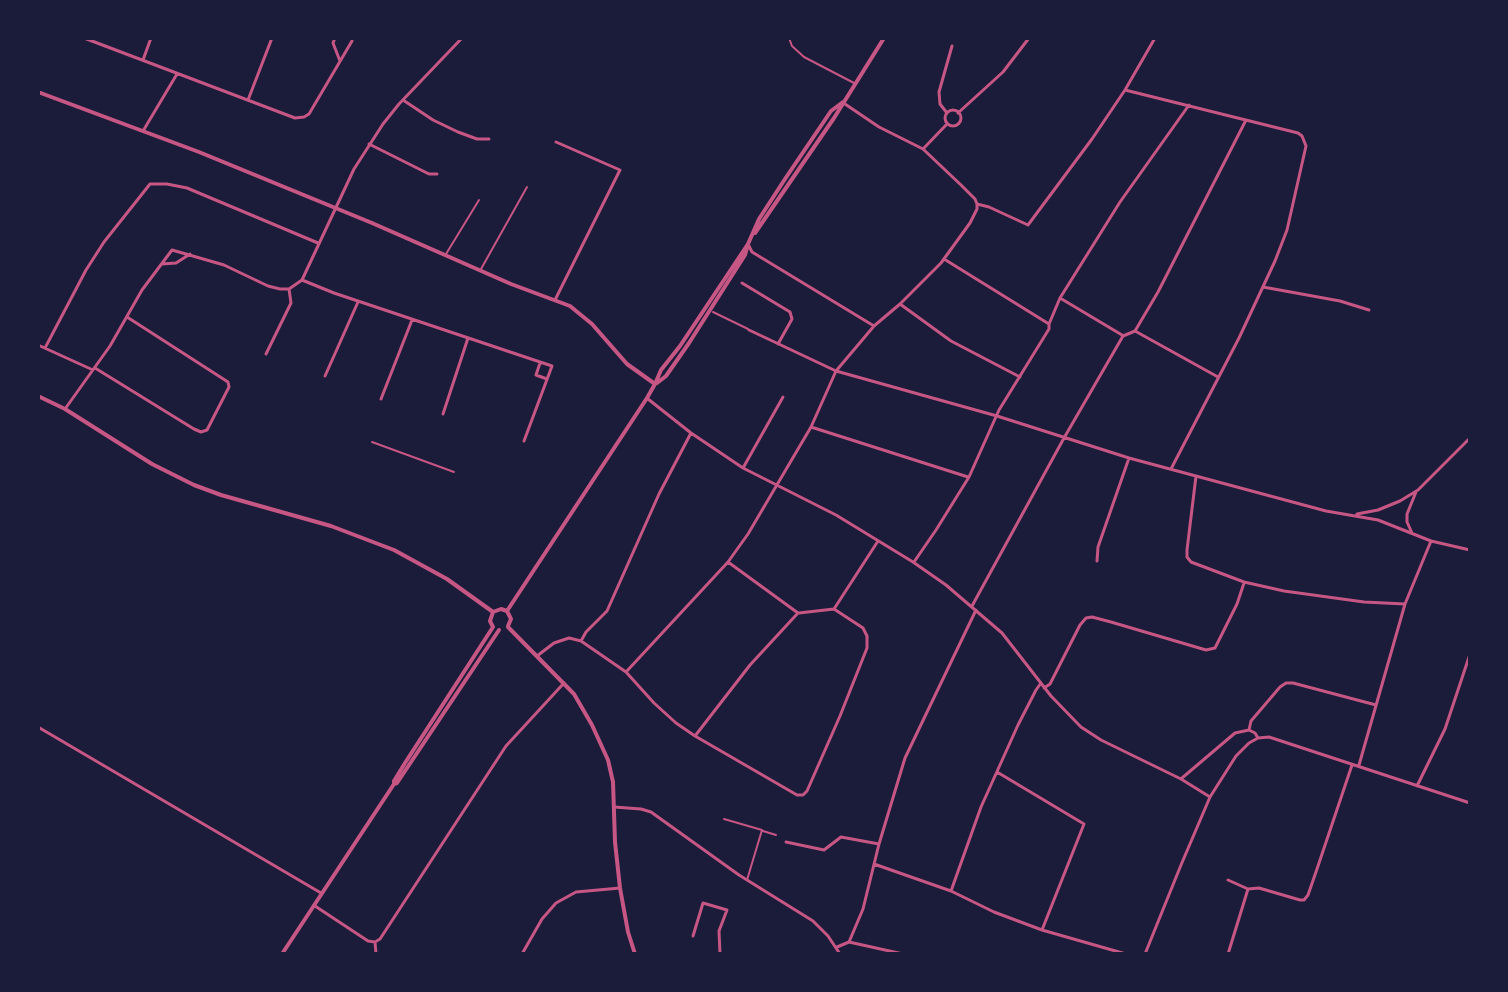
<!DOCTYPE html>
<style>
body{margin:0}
#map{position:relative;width:1508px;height:992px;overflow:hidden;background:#1b1b3a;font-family:"Public Sans",sans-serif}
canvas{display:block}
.frame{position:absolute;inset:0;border:40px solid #1b1b3a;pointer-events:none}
</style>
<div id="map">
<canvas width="1508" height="992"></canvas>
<div class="frame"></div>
</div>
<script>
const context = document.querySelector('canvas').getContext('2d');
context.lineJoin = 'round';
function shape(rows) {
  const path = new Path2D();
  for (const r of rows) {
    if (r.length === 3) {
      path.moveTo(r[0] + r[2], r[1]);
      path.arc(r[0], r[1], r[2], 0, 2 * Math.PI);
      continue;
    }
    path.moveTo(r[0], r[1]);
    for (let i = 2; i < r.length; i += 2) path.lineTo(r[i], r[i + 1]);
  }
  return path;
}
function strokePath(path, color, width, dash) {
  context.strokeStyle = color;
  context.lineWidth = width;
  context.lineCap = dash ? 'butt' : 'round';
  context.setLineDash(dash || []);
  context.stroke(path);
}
strokePath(shape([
 [789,38,792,46,804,57,854,83],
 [446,254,479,200],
 [481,269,527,187],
 [372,442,454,472],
 [724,819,762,830,747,880],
 [763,831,776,835]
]), '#c65784', 2);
strokePath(shape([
 [713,312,748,329]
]), '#c65784', 2);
strokePath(shape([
 [84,38,295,118,304,117,309,114,352,41,352,38],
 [335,38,333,43,340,61],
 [143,60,151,38],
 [1125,90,1298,133,1302,136,1306,146,1287,230,1275,261,1239,338,1171,469],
 [248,100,272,38],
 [403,100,433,120,458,132,477,139,489,139],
 [845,104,879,127,923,149,961,185,975,199,977,204],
 [953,118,8],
 [947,113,940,104,939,92,952,46],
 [958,113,1003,72,1029,38],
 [143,131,177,74],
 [369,144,429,174,437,174],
 [923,149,947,124],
 [977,204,989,207,1028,225,1092,139,1125,90,1155,38],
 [748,244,752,252,874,326],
 [944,259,1049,324],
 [162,264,176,263,190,254],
 [302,280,334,293,552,366,524,441],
 [742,283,790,312,792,319,778,344],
 [1263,287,1340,301,1369,310],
 [1060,298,1122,335],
 [555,300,620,170,556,142],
 [900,304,951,341,1020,377],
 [749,330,836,371,997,416,1129,458,1326,511,1378,520,1431,541,1470,550],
 [1135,331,1218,377],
 [38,345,93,370],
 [45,348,86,270,104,242,150,184,167,184,187,188,318,243],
 [266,354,291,303,289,289],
 [540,363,536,375,547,379],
 [95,368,194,429,201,432,207,430,229,387,228,382,127,317],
 [325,376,358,302],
 [381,399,412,320],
 [648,399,691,433,743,468,836,515,913,562,946,585,1002,633,1051,696,1081,727,1101,740,1181,779,1210,797,1236,756,1249,743,1258,738,1269,737,1470,803],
 [65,409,110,346,142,290,172,250,224,265,268,286,280,289,289,289,302,280,354,169,383,124,399,104,462,38],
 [443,414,468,338],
 [811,427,968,477],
 [743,468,783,397],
 [1196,476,1187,550,1187,557,1191,562,1244,582,1284,591,1364,602,1405,604],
 [1357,514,1378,510,1400,501,1418,490,1470,438],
 [1412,533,1407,522,1407,514,1416,492],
 [1097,561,1098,547,1129,458],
 [728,562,798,613],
 [914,562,936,530,969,477,999,410,1049,329,1049,324,1060,298,1120,202,1189,105],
 [972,606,1064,438,1123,336,1135,331,1158,292,1246,120],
 [799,613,834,609,878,541],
 [581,641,586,632,607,611,659,494,691,433],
 [537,656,554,643,569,638,581,641,626,672,654,703,676,723,695,736,797,795,803,795,807,791,840,716,867,648,867,636,863,628,834,609],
 [626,672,728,562,748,534,811,427,836,371,874,326,900,304,941,263,970,223,977,209,977,204],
 [1044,688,1050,684,1080,625,1086,618,1092,617,1111,622,1206,650,1215,648,1237,604,1244,583],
 [38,727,321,893],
 [1249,730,1251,721,1280,687,1286,683,1293,683,1376,705],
 [695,736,750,665,798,613],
 [1359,765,1405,604,1431,541],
 [997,772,1084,824,1042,930],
 [1182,778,1235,733,1249,730,1255,733,1258,738],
 [1417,786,1445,729,1470,654],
 [614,807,641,809,651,812,739,875,813,921,828,936,840,954],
 [786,842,824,850,841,837,879,844],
 [874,864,951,891,994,912,1042,930,1126,954],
 [1228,880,1248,889,1259,888,1300,900,1304,900,1308,895,1317,869,1352,765],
 [951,891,981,807,1018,725,1036,690,1041,683],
 [315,906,368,941,375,942,380,939,506,746,564,683],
 [693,936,703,903,727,910,719,931,720,954],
 [375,942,376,954],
 [849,942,903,954],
 [837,947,849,942,863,909,879,844,905,758,976,610],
 [522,954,542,919,556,903,576,892,620,888],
 [1145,954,1181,865,1210,797],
 [1228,954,1248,889]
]), '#c65784', 3);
strokePath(shape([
 [38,92,199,152,372,223,511,284,570,306,592,324,627,364,655,384],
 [755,233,834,118,884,38],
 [657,383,666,376,689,343,745,255,747,248],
 [38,396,65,409,152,464,194,485,221,495,331,526,394,550,447,579,493,612],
 [507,611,647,398,655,384,661,370,680,346,748,244,759,219,785,179,831,111,843,102],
 [507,611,511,619,508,626],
 [493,612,501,609,507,611],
 [493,612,490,621,493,627],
 [508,627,574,694,592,725,608,760,613,782,615,842,620,888,628,932,635,954],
 [394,784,397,783,499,630],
 [282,954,394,784,394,781,405,763,493,627]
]), '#c65784', 4);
</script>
